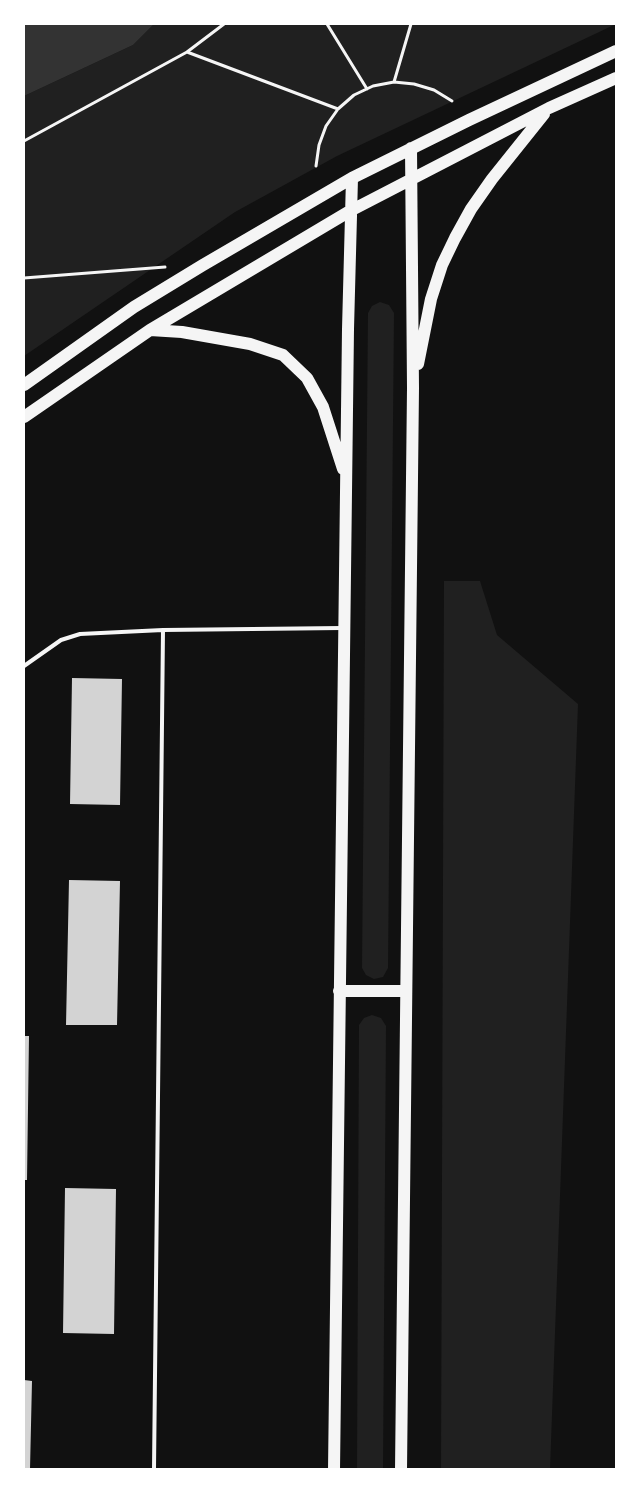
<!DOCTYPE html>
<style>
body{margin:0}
#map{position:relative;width:640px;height:1493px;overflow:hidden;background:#111;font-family:"Asap Condensed",sans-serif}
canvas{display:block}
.frame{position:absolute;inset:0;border:25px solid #fff;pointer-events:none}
</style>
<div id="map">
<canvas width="640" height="1493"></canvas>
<div class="frame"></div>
</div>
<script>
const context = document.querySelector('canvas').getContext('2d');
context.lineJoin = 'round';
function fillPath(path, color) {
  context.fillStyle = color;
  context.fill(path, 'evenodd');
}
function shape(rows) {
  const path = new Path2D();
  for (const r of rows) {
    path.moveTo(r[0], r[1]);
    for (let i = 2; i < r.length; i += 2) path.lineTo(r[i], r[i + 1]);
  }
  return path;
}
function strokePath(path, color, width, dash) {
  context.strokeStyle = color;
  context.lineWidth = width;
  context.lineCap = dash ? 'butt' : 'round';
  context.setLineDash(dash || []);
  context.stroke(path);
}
fillPath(shape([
 [154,24,616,24,337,156,235,212,24,356,24,96,133,45],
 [380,302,389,305,394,313,388,968,383,977,374,979,366,975,362,968,368,313,372,306],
 [444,581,480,581,497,635,578,704,550,1469,441,1469],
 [372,1015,381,1018,386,1026,383,1469,357,1469,359,1025,364,1018]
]), '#202020');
fillPath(shape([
 [24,24,154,24,133,45,24,96]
]), '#333');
fillPath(shape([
 [72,678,122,679,120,805,70,804],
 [69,880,120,881,117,1025,66,1025],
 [24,1036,29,1036,27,1180,24,1180],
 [65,1188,116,1189,114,1334,63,1333],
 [24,1380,32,1381,30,1469,24,1469]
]), '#d3d3d3');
strokePath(shape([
 [327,24,367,89],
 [187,52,338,109],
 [394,82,411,24],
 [24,141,187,52,224,24],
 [316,166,319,145,326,126,338,109,354,95,373,86,394,82,414,84,434,90,452,101],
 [24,278,165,267]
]), '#f5f5f5', 3);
strokePath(shape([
 [24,666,61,640,80,634,163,630,342,628],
 [154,1469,163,630]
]), '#f5f5f5', 4);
strokePath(shape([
 [150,330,182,332,250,344,283,355,307,378,323,407,343,469],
 [418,364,431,299,442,265,455,238,471,209,492,179,544,114],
 [24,385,134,307,203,265,352,178,469,120,616,51],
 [24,417,150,330,350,211,549,108,616,78],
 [339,991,405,991],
 [334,1469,348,329,352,178],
 [401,1469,413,388,411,148]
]), '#f5f5f5', 12);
</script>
